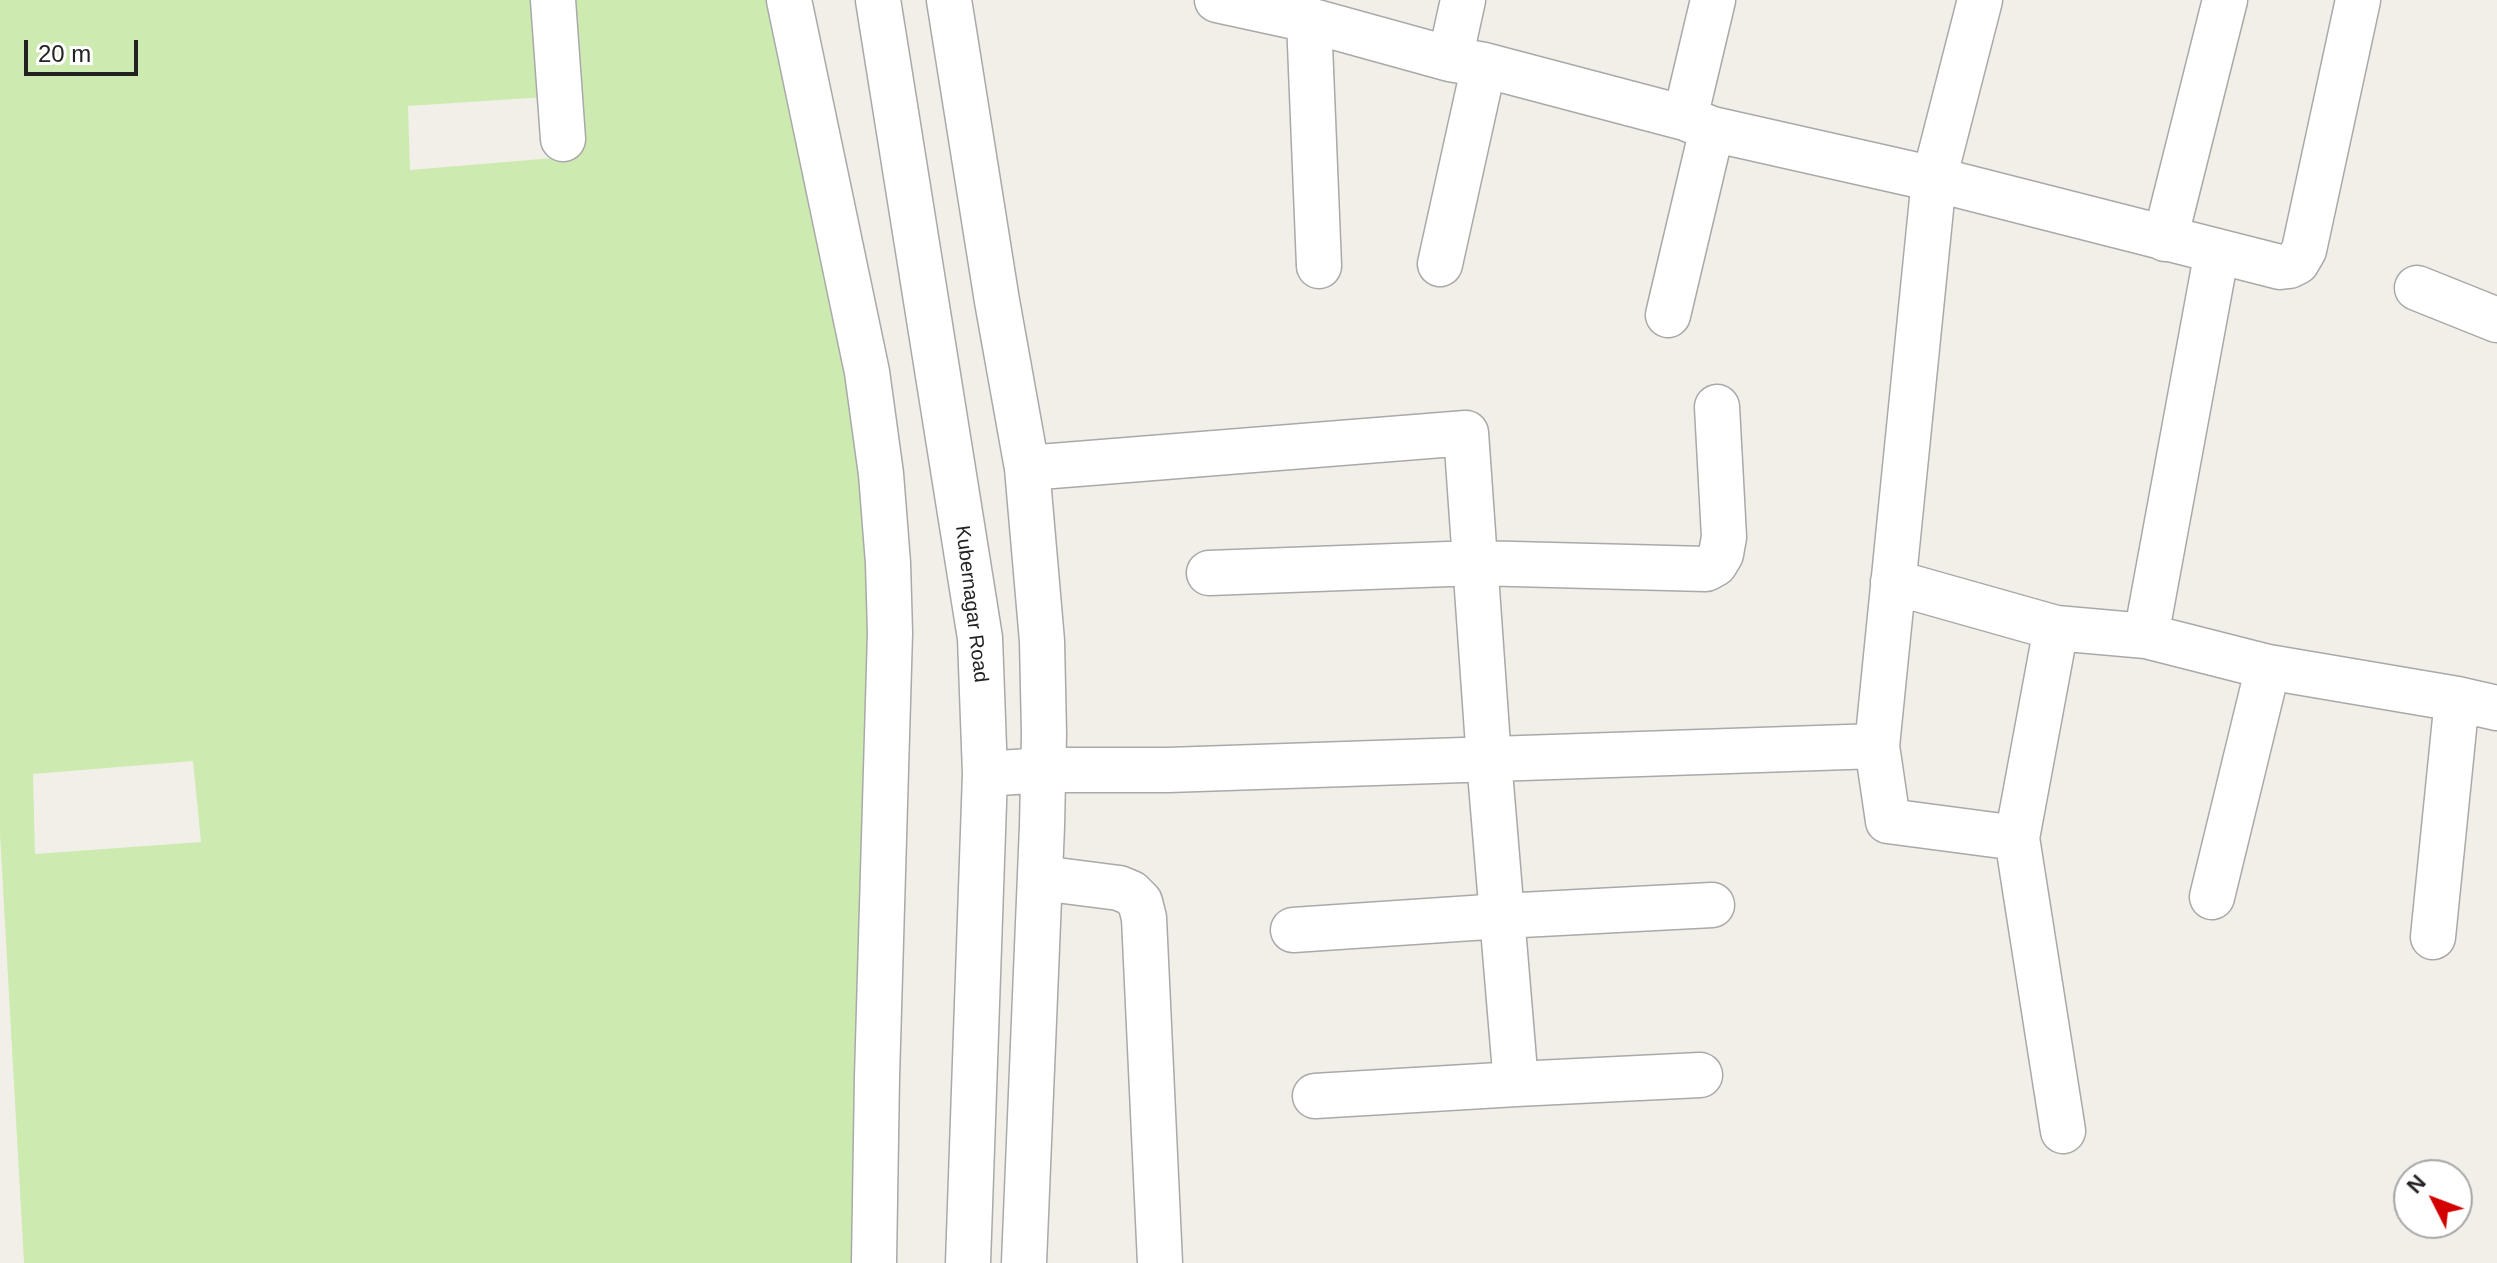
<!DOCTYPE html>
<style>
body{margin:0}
#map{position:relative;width:2497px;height:1263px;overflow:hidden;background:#f2efe9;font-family:Helvetica,sans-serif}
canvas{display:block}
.north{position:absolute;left:2393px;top:1159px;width:80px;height:80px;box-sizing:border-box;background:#fff;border:2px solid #a7a7a7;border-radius:50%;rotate:312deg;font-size:22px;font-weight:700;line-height:32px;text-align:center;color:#222}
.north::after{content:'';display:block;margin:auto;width:28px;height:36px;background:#d40000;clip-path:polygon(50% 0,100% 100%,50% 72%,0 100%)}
.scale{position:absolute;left:24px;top:40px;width:114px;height:36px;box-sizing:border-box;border:4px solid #222;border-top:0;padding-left:10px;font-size:24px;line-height:28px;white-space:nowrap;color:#222;-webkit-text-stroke:6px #fff;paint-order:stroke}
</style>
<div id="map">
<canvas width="2497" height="1263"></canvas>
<div class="north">N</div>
<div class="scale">20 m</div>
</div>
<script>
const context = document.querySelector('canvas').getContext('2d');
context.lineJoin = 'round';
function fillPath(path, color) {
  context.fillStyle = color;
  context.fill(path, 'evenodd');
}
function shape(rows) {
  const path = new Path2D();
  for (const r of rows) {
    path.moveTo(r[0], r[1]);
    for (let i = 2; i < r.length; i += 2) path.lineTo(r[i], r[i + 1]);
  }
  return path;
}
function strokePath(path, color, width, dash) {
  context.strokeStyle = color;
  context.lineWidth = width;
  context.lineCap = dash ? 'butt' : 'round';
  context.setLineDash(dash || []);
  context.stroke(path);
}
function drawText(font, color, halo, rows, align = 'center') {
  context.font = font + ' Helvetica,sans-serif';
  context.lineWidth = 8;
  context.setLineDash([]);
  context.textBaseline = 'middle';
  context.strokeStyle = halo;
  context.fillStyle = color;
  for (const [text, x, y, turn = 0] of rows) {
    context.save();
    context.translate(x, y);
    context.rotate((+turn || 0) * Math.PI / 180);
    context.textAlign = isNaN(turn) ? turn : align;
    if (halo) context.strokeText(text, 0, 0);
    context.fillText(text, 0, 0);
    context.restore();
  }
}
fillPath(shape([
 [0,0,538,0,545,97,408,106,410,170,577,156,565,0,771,0,854,375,872,647,857,1263,24,1263,0,834],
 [193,761,201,842,35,854,33,774]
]), '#cdebb0');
const minor = shape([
 [553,0,563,139],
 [789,0,867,372,881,474,888,563,890,633,877,1077,874,1263],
 [878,0,980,638,985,774,968,1263],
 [949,0,997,301,1027,468,1042,641,1044,734,1042,826,1024,1263],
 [1217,0,1309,20,1450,59,1484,65,1685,118,1712,129,1934,179,2280,267,2289,266,2297,262,2304,250,2358,0],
 [1309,20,1319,266],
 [1450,59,1463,0],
 [1685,118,1713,0],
 [2165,239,2225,0],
 [2217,251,2146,636,2268,667,2457,699,2497,708],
 [1440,264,1484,65],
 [2417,288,2497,320],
 [1668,315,1712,129],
 [1027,468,1466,433,1489,760,1516,1084,1315,1096],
 [1209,573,1475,563,1706,569,1715,564,1721,554,1724,537,1717,407],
 [1893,582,2056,628],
 [1877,746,1934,179,1980,0],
 [985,774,1044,770,1168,770,1877,746,1888,821,2017,838,2056,628,2146,636],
 [2017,838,2063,1131],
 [1041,878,1119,888,1131,893,1140,902,1144,918,1160,1263],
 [2212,897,2268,667],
 [1293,930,1502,916,1712,905],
 [2433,937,2457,699],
 [1516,1084,1700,1075]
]);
strokePath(minor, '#a9a9a9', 47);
strokePath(minor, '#fff', 44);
drawText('20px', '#222', '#fff', [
 ["Kubernagar Road",971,604,83]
]);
</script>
